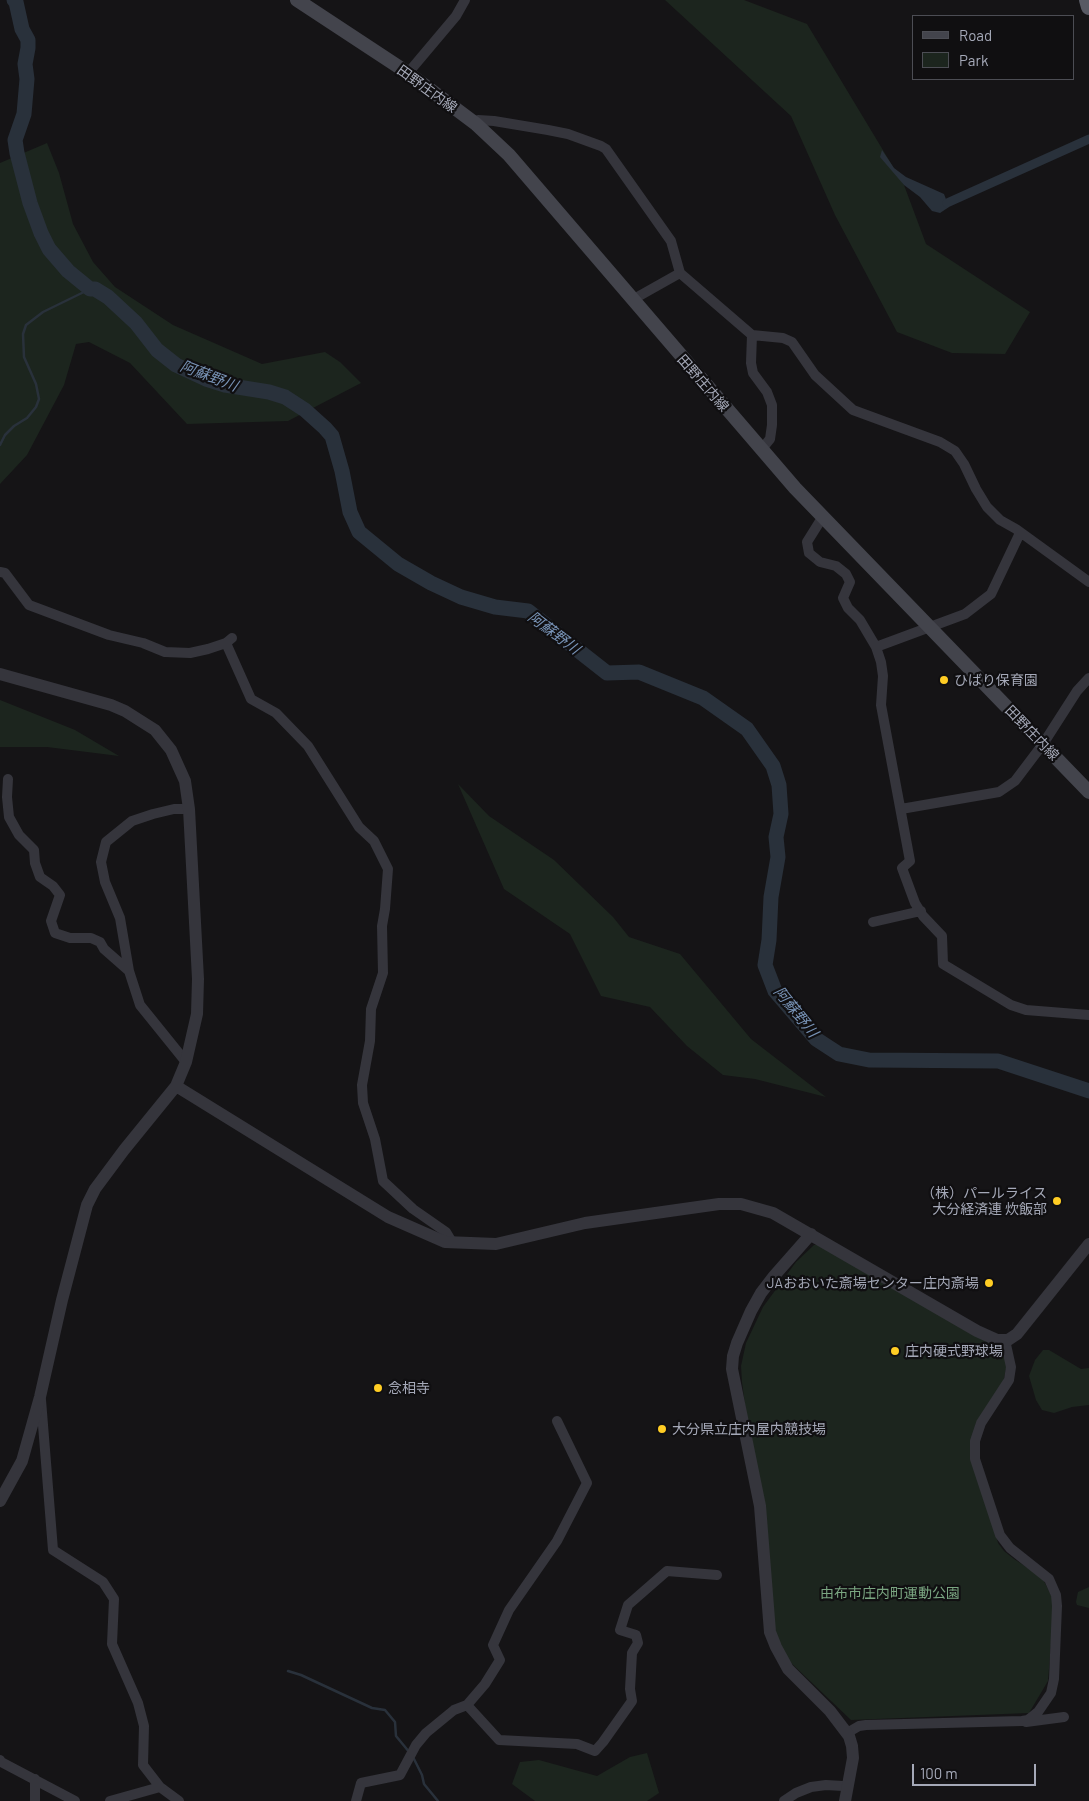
<!DOCTYPE html>
<html>
<head>
<meta charset="utf-8">
<style>
  body { margin:0 }
  #map { position:relative; width:1089px; height:1801px; overflow:hidden; background:#151416; font-family:Barlow,sans-serif }
  canvas { display:block }
  .legend { position:absolute; left:912px; top:15px; width:162px; height:65px; box-sizing:border-box; background:#100f11; border:1px solid #4c4d54; margin:0; padding:6px 9px; list-style:none; font-size:15px; color:#a5a9b8 }
  .legend li { display:flex; align-items:center; gap:10px; height:25px }
  .legend b { width:25px; border:1px solid #4c4d54 }
  .scale { position:absolute; left:912px; top:1764px; width:124px; height:22px; box-sizing:border-box; border:2px solid #a5a9b8; border-top:0; padding-left:6px; font-size:15px; line-height:18px; white-space:nowrap; color:#a5a9b8; -webkit-text-stroke:4px #100f11; paint-order:stroke }
</style>
</head>
<body>
<div id="map">
<canvas width="1089" height="1801"></canvas>
<ul class="legend">
<li><b style="height:6px;background:#43444c"></b>Road</li>
<li><b style="height:14px;background:#1c251e"></b>Park</li>
</ul>
<div class="scale">100 m</div>
</div>
<script>
const g = document.querySelector('canvas').getContext('2d');
g.lineJoin = 'round';
function fillPath(path, color) {
  g.fillStyle = color;
  g.fill(path, 'evenodd');
}
function shape(rows) {
  const path = new Path2D();
  for (const r of rows) {
    path.moveTo(r[0], r[1]);
    for (let i = 2; i < r.length; i += 2) path.lineTo(r[i], r[i + 1]);
  }
  return path;
}
function strokePath(path, color, width, dash) {
  g.strokeStyle = color;
  g.lineWidth = width;
  g.lineCap = dash ? 'butt' : 'round';
  g.setLineDash(dash || []);
  g.stroke(path);
}
function write(font, color, halo, rows, align = 'center') {
  g.font = font + ' Barlow,"Noto Sans JP",sans-serif';
  g.lineWidth = 4.5;
  g.setLineDash([]);
  g.textBaseline = 'middle';
  g.strokeStyle = halo;
  g.fillStyle = color;
  for (const [text, x, y, turn = 0] of rows) {
    g.save();
    g.translate(x, y);
    g.rotate((+turn || 0) * Math.PI / 180);
    g.textAlign = isNaN(turn) ? turn : align;
    if (halo) g.strokeText(text, 0, 0);
    g.fillText(text, 0, 0);
    g.restore();
  }
}
fillPath(shape([
  [665,0,744,0,807,24,904,185,926,244,1030,312,1005,354,952,353,897,332,835,215,791,116],
  [47,143,59,173,73,224,93,262,115,287,173,325,262,364,325,352,340,362,361,383,288,421,187,424,130,363,89,342,76,344,64,385,27,455,0,484,0,163],
  [0,700,75,730,119,756,47,747,0,747],
  [458,784,489,816,554,860,613,917,629,937,680,954,751,1039,826,1097,755,1079,723,1075,687,1046,650,1007,601,996,570,934,504,889],
  [814,1245,821,1245,1000,1349,1004,1352,1007,1364,1003,1383,976,1423,971,1442,998,1543,1004,1551,1014,1559,1042,1577,1052,1597,1054,1607,1048,1681,1029,1713,851,1720,788,1660,776,1636,742,1382,741,1366,746,1343,763,1307,796,1262],
  [1043,1350,1049,1350,1081,1369,1089,1368,1089,1405,1072,1407,1054,1413,1042,1410,1036,1400,1029,1376,1035,1360],
  [1089,1587,1089,1608,1077,1605,1076,1602,1078,1592],
  [647,1753,659,1793,647,1801,535,1801,512,1784,520,1762,539,1760,597,1776,630,1757]
]), '#1c251e');
fillPath(shape([
  [882,150,894,168,906,177,944,194,949,207,940,213,932,211,920,197,904,185,880,157]
]), '#29313b');
strokePath(shape([
  [0,445,5,435,14,426,27,418,36,407,39,399,36,384,24,357,23,334,26,325,43,312,90,289],
  [288,1671,301,1675,372,1708,385,1710,395,1722,396,1736,410,1753],
  [413,1757,422,1775,424,1784,438,1801]
]), '#29313b', 2.5);
strokePath(shape([
  [947,203,1089,139]
]), '#29313b', 9);
strokePath(shape([
  [14,0,16,2,22,29,28,40,28,48,25,64,27,79,24,114,15,140,17,153,30,203,41,233,49,249,68,271,90,289,95,289,108,297,136,323,157,350,176,365,206,379,225,385,269,392,285,397,305,410,325,428,332,436,342,471,350,512,359,532,398,564,431,583,461,597,495,607,528,611,607,673,639,672,703,698,747,729,773,766,779,785,781,814,776,837,778,857,771,897,769,940,765,965,775,991,816,1039,839,1054,869,1060,998,1061,1089,1091]
]), '#29313b', 15);
strokePath(shape([
  [408,73,456,16,465,0],
  [476,124,478,120,494,121,548,130,568,134,601,146,606,149,671,241,680,273,752,335,783,338,792,342,815,375,853,410,940,442,955,451,964,464,976,489,987,507,1000,520,1016,529,1089,582],
  [632,300,680,273],
  [752,335,751,363,753,373,767,392,772,405,772,425,770,439,761,450],
  [822,518,807,542,809,553,820,562,836,566,846,574,850,582,843,598,848,608,860,620,876,647,881,662,883,676,881,705,910,861,902,868,915,903,923,916,942,936,943,964,1011,1005,1026,1010,1089,1015],
  [0,572,5,573,29,605,109,635,143,643,165,652,190,653,208,649,226,643,232,638],
  [226,643,251,699,276,713,308,746,359,827,374,841,388,869,385,909,382,926,383,973,371,1009,370,1041,362,1085,363,1103,375,1139,383,1181,413,1209,446,1232,452,1242],
  [876,647,965,614,991,594,1020,533],
  [8,779,7,797,9,817,19,835,34,850,35,863,40,877,53,886,60,895,51,921,55,933,70,938,91,938,100,942,104,949,129,971],
  [901,809,999,792,1015,781,1043,744,1077,691,1089,678],
  [873,922,921,911],
  [186,1062,140,1005,129,971,120,918,105,882,101,862,106,842,132,821,153,814,174,809,189,809],
  [41,1400,53,1550,103,1582,114,1599,112,1644,138,1703,144,1726,143,1765,160,1787,179,1801],
  [467,1705,499,1740,577,1744,595,1751,603,1742,632,1701,630,1689,632,1653,638,1643,636,1635,620,1630,628,1605,667,1571,717,1575],
  [1026,1722,1064,1717],
  [847,1733,859,1726,866,1725,1022,1721,1028,1720,1038,1712,1051,1693,1054,1679,1057,1606,1056,1595,1049,1579,1010,1548,1000,1535,975,1459,975,1441,981,1423,1009,1380,1011,1367,1005,1340],
  [0,1760,1,1762,75,1801],
  [35,1801,35,1779],
  [110,1801,160,1787],
  [356,1801,361,1783,400,1775,416,1745,426,1733,454,1710,467,1705,485,1684,500,1660,493,1645,509,1610,557,1541,587,1483,557,1421],
  [784,1801,796,1793,811,1787,826,1785,843,1786]
]), '#35353c', 10);
strokePath(shape([
  [0,674,111,705,125,711,155,730,171,750,185,781,189,809,198,979,197,1014,186,1062,176,1086,124,1150,95,1189,87,1205,62,1300,40,1397,22,1461,0,1501],
  [176,1086,388,1217,445,1242,496,1244,585,1223,719,1204,741,1204,773,1213,977,1331,997,1340,1008,1340,1017,1334,1089,1244],
  [811,1234,774,1276,761,1293,751,1311,737,1343,733,1356,732,1369,760,1506,770,1632,776,1647,788,1669,830,1711,849,1736,852,1746,853,1758,845,1801]
]), '#35353c', 12);
strokePath(shape([
  [297,0,408,73,476,124,509,155,795,488,1089,792]
]), '#43444c', 14);
strokePath(shape([
  [1087,0,1089,7]
]), '#585a64', 16);
for (const [x, y, r, color] of [
  [944,680,5,"#ffcd24"],
  [1057,1201,5,"#ffcd24"],
  [989,1283,5,"#ffcd24"],
  [895,1351,5,"#ffcd24"],
  [378,1388,5,"#ffcd24"],
  [662,1429,5,"#ffcd24"]
]) {
  const dot = new Path2D();
  dot.arc(x, y, r, 0, 2 * Math.PI);
  g.fillStyle = color;
  g.fill(dot);
  strokePath(dot, '#100f11', 2);
}
write('14px', '#a5a9b8', '#100f11', [
  ["田野庄内線",427,89,36],
  ["田野庄内線",703,383,49],
  ["田野庄内線",1032,733,46]
]);
write('14px', '#a5a9b8', '#100f11', [
  ["ひばり保育園",954,680],
  ["（株）パールライス",1047,1193,"right"],
  ["大分経済連 炊飯部",1047,1209,"right"],
  ["JAおおいた斎場センター庄内斎場",979,1283,"right"],
  ["庄内硬式野球場",905,1351],
  ["念相寺",388,1388],
  ["大分県立庄内屋内競技場",672,1429]
], 'left');
write('14px', '#7aa581', '#100f11', [
  ["由布市庄内町運動公園",890,1593]
]);
write('italic 15px', '#7893b6', '#100f11', [
  ["阿蘇野川",209,376,21],
  ["阿蘇野川",554,633,37],
  ["阿蘇野川",796,1012,51]
]);
</script>
</body>
</html>
